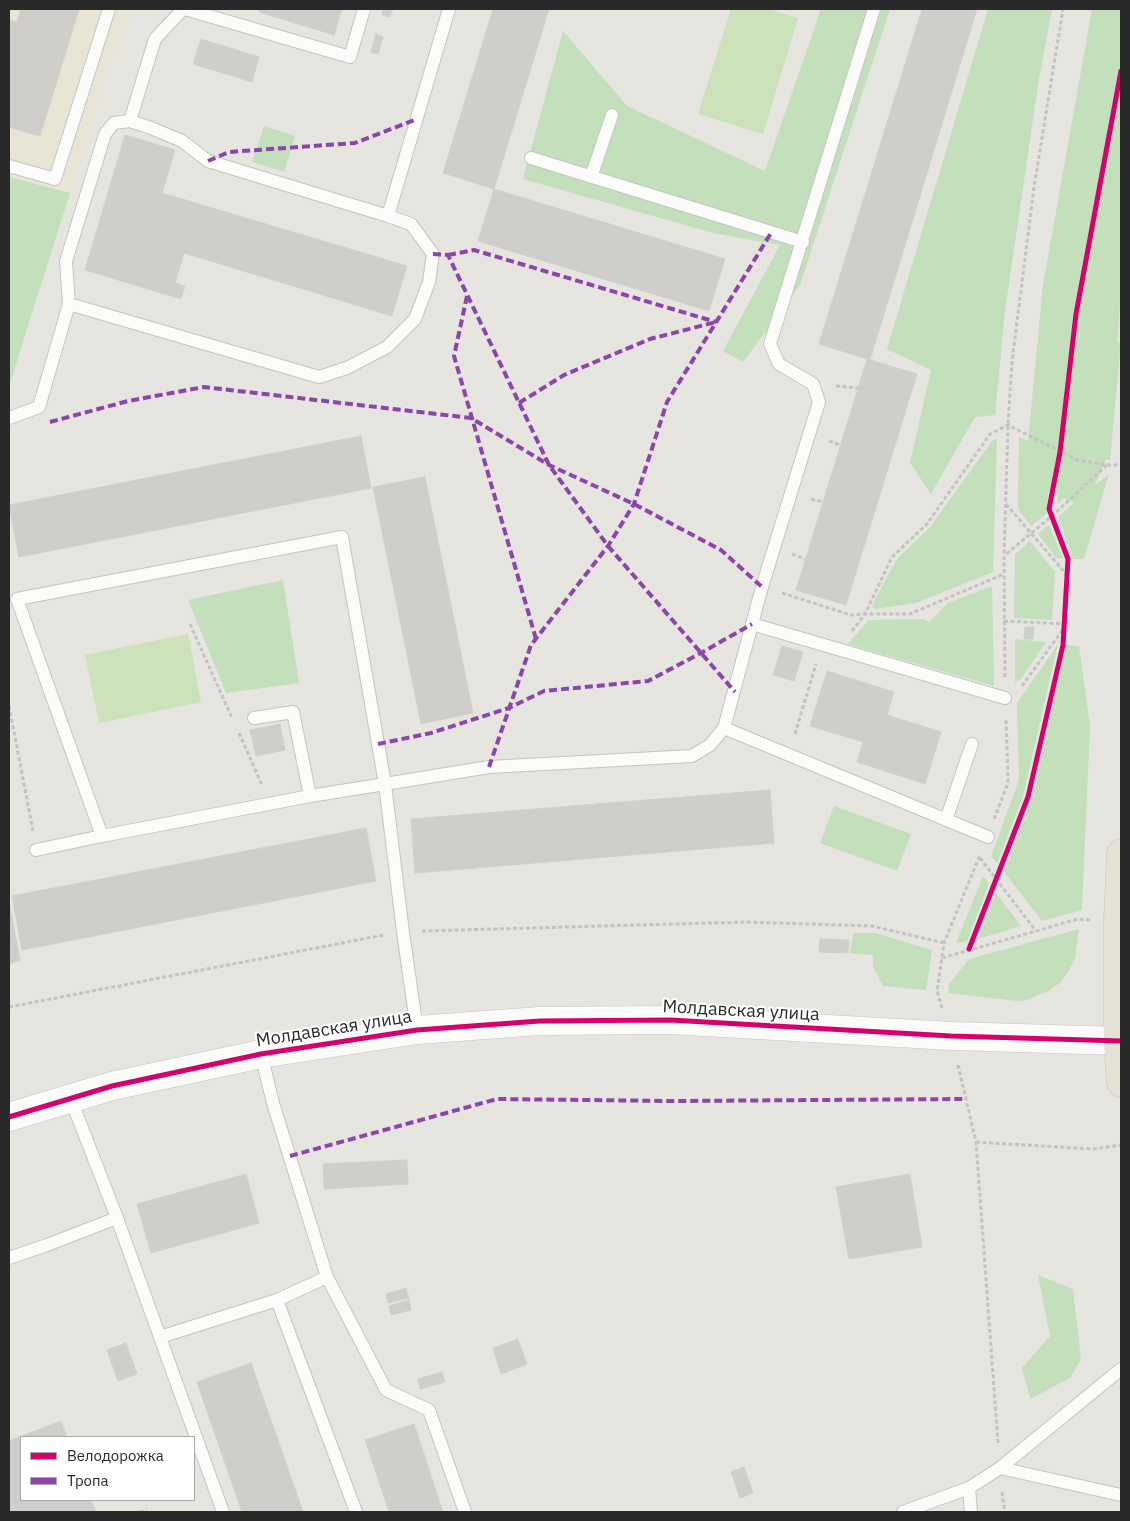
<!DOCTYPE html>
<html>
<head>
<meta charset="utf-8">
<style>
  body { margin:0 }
  #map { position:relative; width:1130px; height:1521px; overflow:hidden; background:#e6e5df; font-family:"IBM Plex Sans",sans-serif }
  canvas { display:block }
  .frame { position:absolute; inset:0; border:10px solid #292929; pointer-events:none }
  .legend { position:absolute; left:20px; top:1436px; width:175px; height:65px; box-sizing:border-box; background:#fff; border:1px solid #a9a9a9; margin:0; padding:6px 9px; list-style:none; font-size:15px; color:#292929 }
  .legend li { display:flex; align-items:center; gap:10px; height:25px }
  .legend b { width:25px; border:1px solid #a9a9a9 }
</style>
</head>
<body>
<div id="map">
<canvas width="1130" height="1521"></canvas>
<div class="frame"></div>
<ul class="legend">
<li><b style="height:6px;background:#d6006c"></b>Велодорожка</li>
<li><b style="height:6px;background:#8e44ad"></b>Тропа</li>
</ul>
</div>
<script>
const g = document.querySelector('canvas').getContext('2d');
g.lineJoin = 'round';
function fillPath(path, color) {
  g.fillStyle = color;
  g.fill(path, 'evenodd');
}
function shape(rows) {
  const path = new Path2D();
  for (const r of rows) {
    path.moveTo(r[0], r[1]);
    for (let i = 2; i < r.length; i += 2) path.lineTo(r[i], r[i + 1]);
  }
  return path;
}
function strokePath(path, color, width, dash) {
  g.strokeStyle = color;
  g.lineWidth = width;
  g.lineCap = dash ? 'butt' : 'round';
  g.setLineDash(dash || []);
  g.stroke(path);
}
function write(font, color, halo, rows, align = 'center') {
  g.font = font + ' "IBM Plex Sans",sans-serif';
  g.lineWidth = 4;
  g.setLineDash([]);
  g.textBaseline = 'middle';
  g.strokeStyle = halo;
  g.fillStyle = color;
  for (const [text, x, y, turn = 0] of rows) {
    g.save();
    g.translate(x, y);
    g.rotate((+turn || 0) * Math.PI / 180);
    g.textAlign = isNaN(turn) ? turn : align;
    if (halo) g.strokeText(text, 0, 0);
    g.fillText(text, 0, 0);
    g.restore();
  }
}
fillPath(shape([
  [9,9,133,9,108,65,70,193,9,386]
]), '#e8e5d5');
fillPath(shape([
  [821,9,890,9,800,285,743,362,723,351,780,245,713,233,523,179,563,31,627,106,765,171],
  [988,9,1052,9,1038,85,1005,311,995,415,975,417,931,494,910,463,931,370,887,349],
  [1092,9,1121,9,1121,293,1117,342,1121,343,1110,460,1106,459,1095,485,1109,474,1084,559,1073,559,1058,517,1074,503,1064,498,1057,504,1058,494,1049,490,1046,514,1031,526,1018,509,1019,437,1028,441,1043,285],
  [264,126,295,136,284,172,252,162],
  [9,177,70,193,9,386],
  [997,439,993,572,916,603,875,609,872,606,896,560,930,527,992,441],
  [1049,525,1063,558,1056,558,1038,534],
  [1030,541,1055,572,1052,620,1014,618,1015,554],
  [283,580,299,683,226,693,188,600],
  [992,586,994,686,848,644,869,620,924,619,929,622,948,603],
  [1015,639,1046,642,1021,679,1015,682],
  [1058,644,1023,796,997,863,991,856,1019,780,1017,703],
  [1066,645,1079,646,1090,726,1082,910,1042,921,1004,872,1033,796],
  [834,806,911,834,897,871,820,843],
  [983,876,989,884,967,941,956,943],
  [996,893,1021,926,978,939],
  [1079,929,1075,958,1069,970,1061,982,1050,990,1027,1000,1018,1001,948,993,949,984,969,959],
  [853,933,875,933,932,950,926,990,883,986,873,967,873,955,850,953],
  [1038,1275,1073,1289,1081,1359,1070,1378,1030,1399,1022,1368,1050,1336]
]), '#c4dfbc');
fillPath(shape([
  [731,9,768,9,798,18,763,134,698,114],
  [188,634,201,702,99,723,85,655]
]), '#cce2ba');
const building = shape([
  [21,9,79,9,40,136,9,127,9,20,17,22,21,9],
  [260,9,342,9,334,35,259,12,260,9],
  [384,9,393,9,390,17,382,15,384,9],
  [493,9,549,9,494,189,443,173,493,9],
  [922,9,977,9,870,360,819,344,922,9],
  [376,34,383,37,378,54,371,52,376,34],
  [201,39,259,57,252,82,193,64,201,39],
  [125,135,175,150,162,193,407,266,392,316,184,253,175,283,185,286,181,299,85,270,125,135],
  [494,189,725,259,709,311,478,241,494,189],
  [867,359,917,374,846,605,796,590,867,359],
  [361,436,371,488,19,557,9,505,361,436],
  [425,477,473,713,421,724,373,487,425,477],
  [1025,627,1034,627,1033,639,1024,639,1025,627],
  [782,646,803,652,794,681,773,675,782,646],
  [827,671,894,692,887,715,941,732,925,784,857,762,863,742,810,726,827,671],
  [280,724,285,750,256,756,250,730,280,724],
  [770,790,774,843,415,873,411,819,770,790],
  [366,828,376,881,22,950,12,896,366,828],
  [9,902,20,960,9,964,9,902],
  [820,939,849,940,848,953,819,952,820,939],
  [407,1160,408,1184,324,1189,323,1164,407,1160],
  [246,1174,259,1223,151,1253,137,1204,246,1174],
  [910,1174,922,1247,849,1259,836,1187,910,1174],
  [406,1288,409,1298,388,1303,386,1294,406,1288],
  [409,1300,411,1310,391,1315,389,1306,409,1300],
  [518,1339,527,1364,501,1374,493,1348,518,1339],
  [126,1343,137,1374,118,1381,107,1350,126,1343],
  [251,1363,303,1512,242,1512,197,1382,251,1363],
  [442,1372,445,1382,420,1389,418,1379,442,1372],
  [61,1421,67,1437,21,1437,21,1500,91,1500,96,1512,9,1512,9,1441,61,1421],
  [414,1424,443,1512,389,1512,365,1440,414,1424],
  [744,1467,753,1493,740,1498,731,1472,744,1467]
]);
fillPath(building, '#cfceca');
strokePath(building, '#d1d0cb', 1);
const service = shape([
  [185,9,350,57,364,9],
  [130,121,155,39,183,9],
  [531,158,803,242],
  [9,166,55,179,109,9],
  [591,177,612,115],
  [69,304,319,377,347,368,387,347,415,319,429,282,433,254,411,224,388,216],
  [9,418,39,407,69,304,66,261,105,134,114,123,130,121,151,128,182,141,208,161,388,216,449,9],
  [752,624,1005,698],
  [254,718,293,712,310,796],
  [724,728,988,837],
  [946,820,972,744],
  [36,850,102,836],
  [417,1030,403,932,385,784,342,537,17,599,102,836,310,796,385,784,489,767,692,756,710,745,724,728,762,587,819,402,813,384,779,364,770,344,874,9],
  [261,1054,273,1103,327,1277],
  [117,1218,223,1512],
  [9,1258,47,1245,117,1218,70,1097],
  [277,1300,356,1512],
  [160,1337,277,1300,327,1277,386,1390,429,1410,465,1512],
  [1121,1369,1000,1468,1121,1495],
  [969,1488,971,1512],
  [903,1512,969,1488,1000,1468]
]);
const tertiary = shape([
  [9,1117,112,1086,261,1054,417,1030,540,1021,670,1020,951,1036,1121,1041]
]);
const primary = shape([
  [1121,853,1118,920,1118,1041,1121,1083]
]);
strokePath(service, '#c5c4c4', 14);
strokePath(tertiary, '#c5c4c4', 29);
strokePath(primary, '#c3c3c1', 29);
strokePath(shape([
  [836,386,858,388],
  [829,441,840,445],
  [1107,465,1121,465],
  [811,499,823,502],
  [1006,504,1067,575],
  [792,554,805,559],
  [782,593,851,615,865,614,892,557,927,524,990,434,1008,425,1077,460,1107,465,1052,516,1005,555],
  [1004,621,1065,624],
  [190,624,232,718],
  [852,631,865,614,910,614,1004,574],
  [1005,677,1004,556,1008,425,1012,362,1034,187,1063,9],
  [1022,686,1064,628],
  [9,706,33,831],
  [239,733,262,785],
  [795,734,816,664],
  [994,819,1008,783,1006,718],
  [980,858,1036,931],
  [422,931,745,922,872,926,944,943],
  [942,958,1078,919,1090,920],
  [9,1007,384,935],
  [942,1008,937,991,944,943,980,855],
  [958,1065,976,1142,998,1443],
  [976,1142,1093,1149,1121,1145],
  [1002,1492,1005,1512],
  [140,1512,147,1510]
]), '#c4c4c4', 3, [4, 2.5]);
strokePath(service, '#fbfbfa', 12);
strokePath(tertiary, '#fbfbfa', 28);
strokePath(primary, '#e3e2d5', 28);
strokePath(shape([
  [208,161,229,152,355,143,417,119],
  [433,254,448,255,549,465,608,546,735,692],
  [448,255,474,250,716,322],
  [467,296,454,356,536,639],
  [519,403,564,375,650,339,716,322],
  [50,422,128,401,204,387,471,418,549,465,634,504,721,550,762,587],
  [378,744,431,733,509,708,544,691,648,681,701,653,752,624],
  [489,767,531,645,608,546,634,504,667,402,771,233],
  [290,1156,497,1099,672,1101,966,1099]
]), '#8e44ad', 4, [8, 4]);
strokePath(shape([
  [969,949,1028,797,1063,645,1068,559,1049,509,1060,452,1076,314,1121,71],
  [9,1117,112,1086,261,1054,417,1030,540,1021,670,1020,951,1036,1121,1041]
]), '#d6006c', 5);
write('18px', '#292929', '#fff', [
  ["Молдавская улица",741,1011,3],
  ["Молдавская улица",334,1029,-9]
]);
</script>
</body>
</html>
